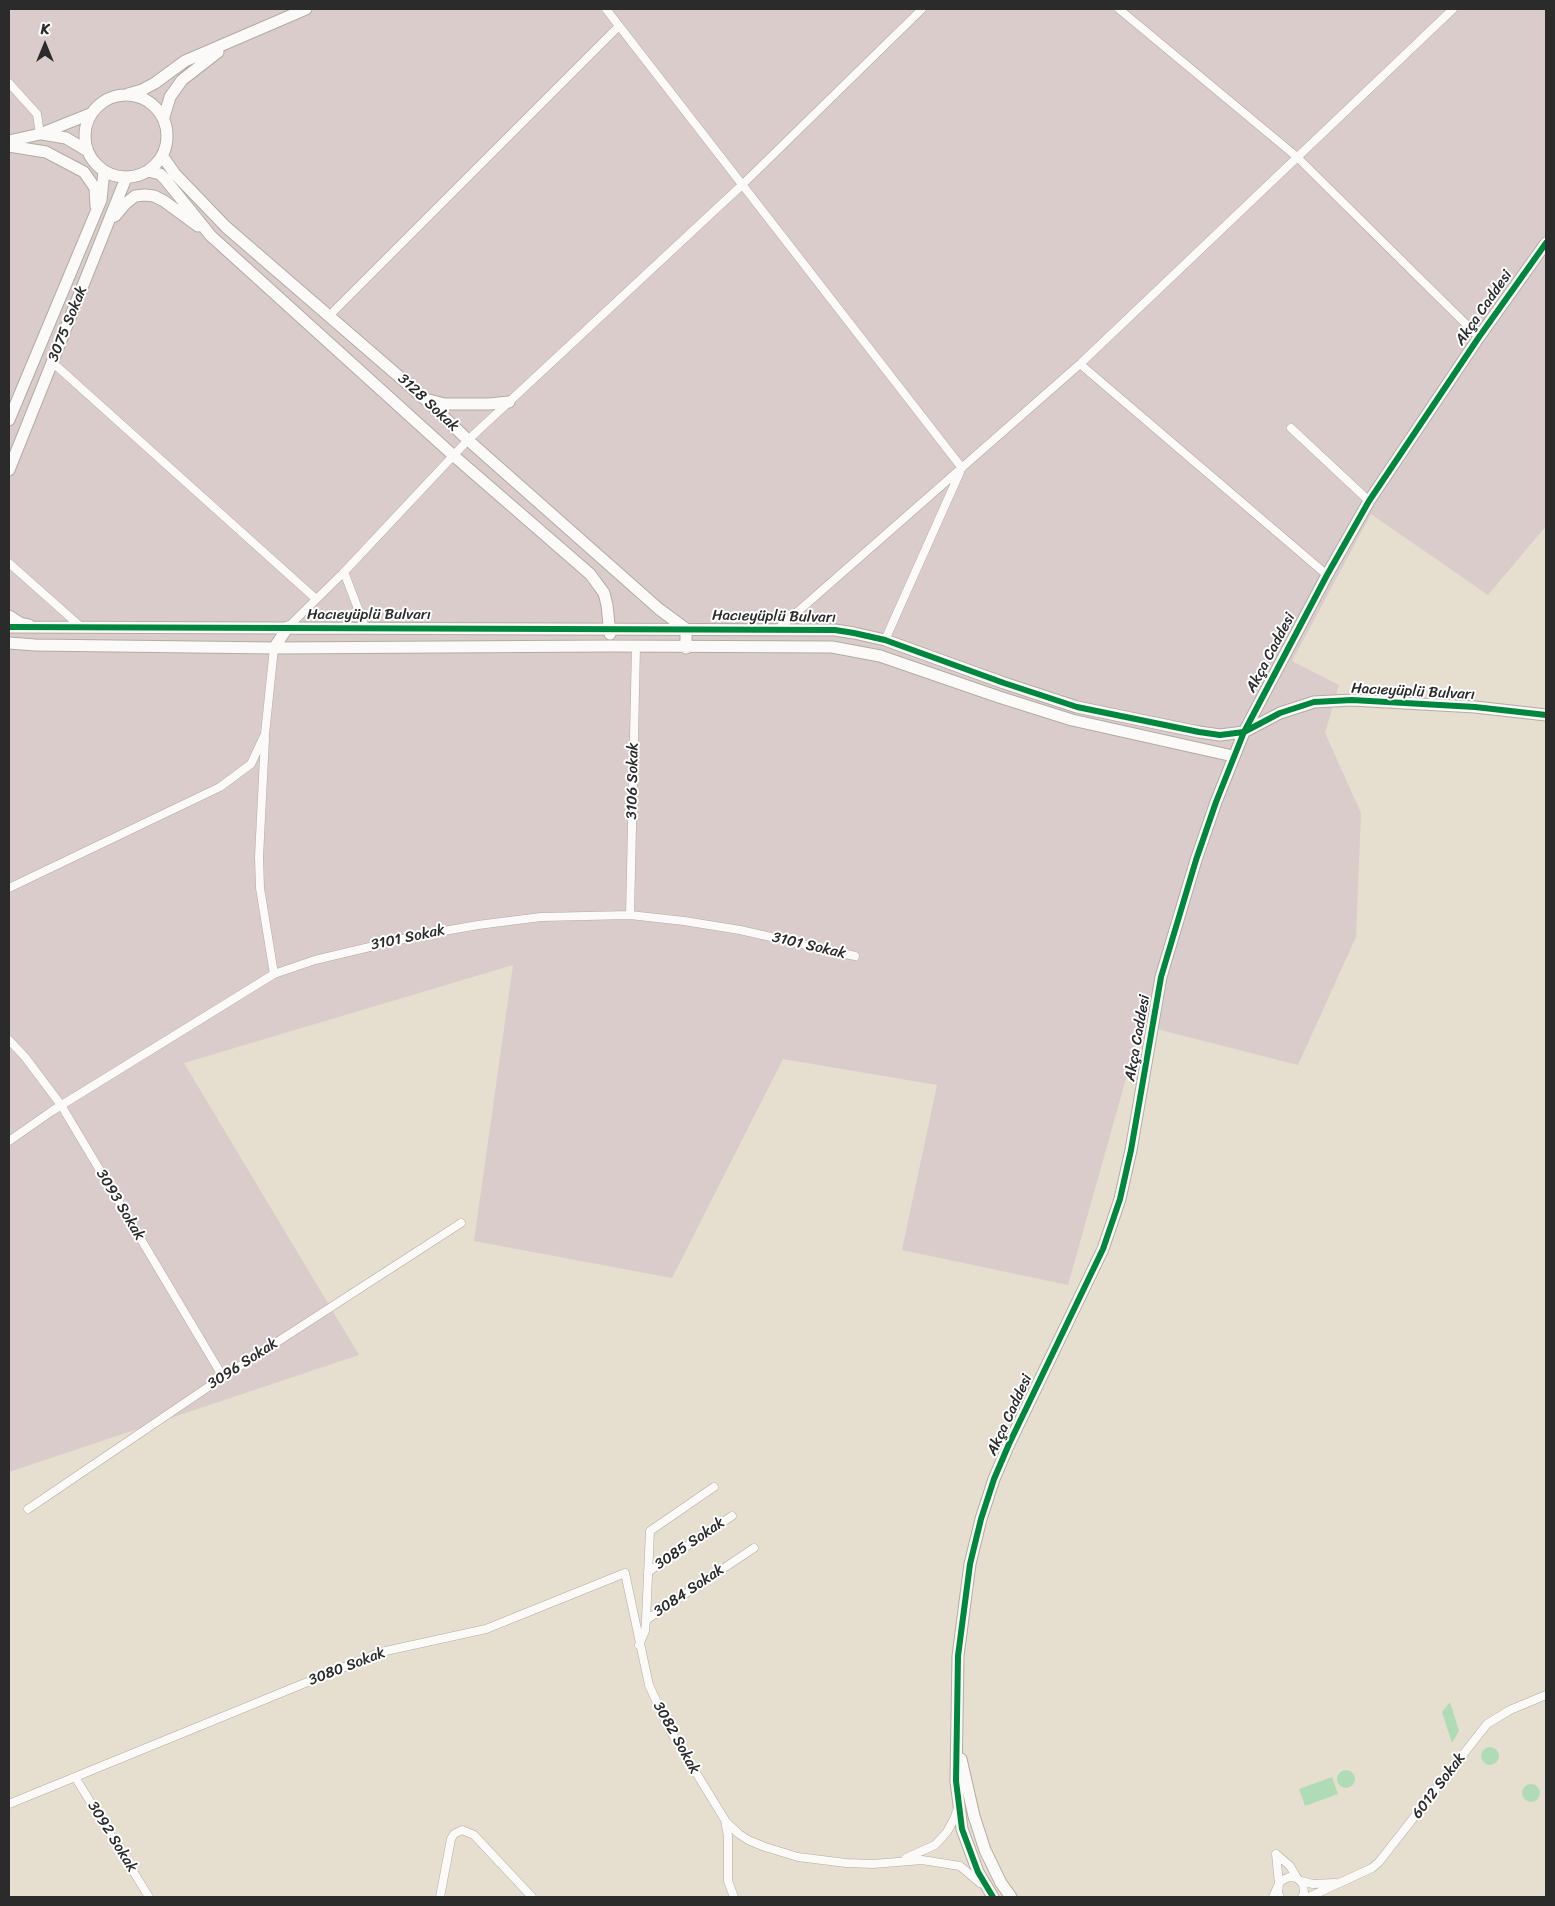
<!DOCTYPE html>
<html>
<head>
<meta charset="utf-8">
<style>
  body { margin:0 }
  #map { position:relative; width:1555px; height:1906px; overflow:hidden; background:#e6dece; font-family:Sriracha,sans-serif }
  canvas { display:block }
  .frame { position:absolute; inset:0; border:10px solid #2b2b2b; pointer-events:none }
  .north { position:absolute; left:20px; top:20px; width:50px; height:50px; -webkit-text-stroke:4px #fff; paint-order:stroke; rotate:0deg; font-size:14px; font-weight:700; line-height:20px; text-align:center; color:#2b2b2b }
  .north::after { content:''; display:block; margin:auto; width:18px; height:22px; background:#2b2b2b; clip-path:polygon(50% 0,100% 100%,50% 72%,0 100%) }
</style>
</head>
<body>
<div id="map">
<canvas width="1555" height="1906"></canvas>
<div class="frame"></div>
<div class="north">K</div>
</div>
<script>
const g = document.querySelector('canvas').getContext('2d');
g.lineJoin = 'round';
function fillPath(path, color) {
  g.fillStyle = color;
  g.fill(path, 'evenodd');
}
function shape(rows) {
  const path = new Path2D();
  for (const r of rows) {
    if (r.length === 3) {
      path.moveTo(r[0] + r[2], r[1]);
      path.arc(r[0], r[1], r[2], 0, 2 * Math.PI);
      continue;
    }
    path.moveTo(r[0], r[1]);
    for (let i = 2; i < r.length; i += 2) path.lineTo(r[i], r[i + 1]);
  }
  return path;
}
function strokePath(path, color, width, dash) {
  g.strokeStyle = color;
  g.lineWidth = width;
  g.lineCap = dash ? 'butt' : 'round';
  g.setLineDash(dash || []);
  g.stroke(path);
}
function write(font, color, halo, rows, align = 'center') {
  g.font = font + ' Sriracha,sans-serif';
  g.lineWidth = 4;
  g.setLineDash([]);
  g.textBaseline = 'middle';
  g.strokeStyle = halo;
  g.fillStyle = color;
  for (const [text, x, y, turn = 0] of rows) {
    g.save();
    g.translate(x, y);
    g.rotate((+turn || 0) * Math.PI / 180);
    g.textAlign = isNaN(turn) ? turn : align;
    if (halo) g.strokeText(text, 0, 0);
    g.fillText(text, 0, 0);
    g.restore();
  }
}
fillPath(shape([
  [9,9,1546,9,1546,526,1488,595,1371,514,1292,661,1339,685,1325,733,1361,813,1356,937,1298,1065,1141,1025,1068,1285,902,1250,937,1085,783,1059,672,1278,474,1241,513,965,184,1063,359,1355,9,1472]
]), '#dacccb');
fillPath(shape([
  [1450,1702,1459,1731,1452,1743,1442,1712],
  [1490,1756,9],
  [1346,1779,9],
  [1332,1777,1338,1794,1305,1806,1299,1789],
  [1531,1793,9]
]), '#afdcb5');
const street = shape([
  [606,9,962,468],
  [1119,9,1297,157,1479,337],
  [9,83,37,114,40,134],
  [329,316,619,26],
  [52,362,316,599],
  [1080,364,1327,575],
  [1291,428,1369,501],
  [9,563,81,627],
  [344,572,365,627],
  [288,627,344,572,468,440,742,185,922,9],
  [778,629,1080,364,1453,9],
  [885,640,960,472],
  [265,738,259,857,260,888,274,974],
  [9,888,220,787,251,764,265,734,274,648],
  [630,915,636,647],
  [9,1040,25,1057,61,1105,223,1377],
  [9,1141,52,1111,274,974,315,960,416,936,478,925,541,917,630,915,684,921,740,930,855,956],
  [28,1509,223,1377,461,1223],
  [648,1572,732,1516],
  [646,1620,650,1531,714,1487],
  [639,1645,645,1631,646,1620,754,1548],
  [75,1777,149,1897],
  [9,1804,381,1652,486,1629,625,1573,649,1685,668,1727,725,1820,728,1836,728,1881,734,1897],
  [726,1822,739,1834,748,1840,765,1847,798,1857,846,1863,873,1864,922,1860,960,1866,980,1883],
  [1276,1854,1290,1866,1297,1878],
  [906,1858,935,1845,947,1832,954,1819,958,1808],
  [1301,1881,1313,1884,1335,1883],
  [440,1897,451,1839,454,1834,462,1830,474,1835,532,1897],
  [1273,1897,1279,1884,1276,1854],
  [1280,1897,1278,1893,1279,1884,1281,1881,1289,1877,1297,1878,1303,1884,1304,1893,1302,1897],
  [1309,1897,1372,1868,1379,1862,1487,1724,1510,1710,1546,1695]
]);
const secondary = shape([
  [128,94,142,90,155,83,185,61,306,9],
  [126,136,41],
  [164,117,170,97,182,80,218,52],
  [42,134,66,138,86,150],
  [9,141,40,134,90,114],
  [9,146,46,152,84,172,95,188,96,206],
  [163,157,175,174,226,227,425,399,468,440,659,609,686,629,686,648],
  [148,171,160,174,165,179,211,236,454,456,590,574,604,593,607,605,610,634],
  [115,216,125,204,135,196,145,195,154,196,164,201,198,226],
  [429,400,444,404,489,404,509,402],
  [9,420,101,200,104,171],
  [9,470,126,178],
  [9,616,20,623,29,625],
  [9,627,835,630,854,633,885,640,1004,683,1077,707,1199,732,1220,735,1244,732,1280,713,1314,702,1352,700,1475,707,1546,715],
  [9,643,35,645,274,648,611,646,832,647,880,656,999,697,1072,720,1233,756],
  [274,648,288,627],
  [961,1759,974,1816,985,1850,1001,1883,1011,1897],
  [993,1897,978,1872,962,1829,956,1781,958,1656,970,1564,981,1519,994,1479,1009,1444,1103,1249,1120,1199,1131,1150,1161,977,1196,860,1216,802,1244,732,1327,575,1369,501,1479,337,1546,243]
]);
strokePath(street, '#b2aca2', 9);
strokePath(secondary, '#b2aca2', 13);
strokePath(street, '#fbfaf8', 8);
strokePath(secondary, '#fbfaf8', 11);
strokePath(shape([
  [9,627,835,630,854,633,885,640,1004,683,1077,707,1199,732,1220,735,1244,732,1280,713,1314,702,1352,700,1475,707,1546,715],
  [993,1897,978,1872,962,1829,956,1781,958,1656,970,1564,981,1519,994,1479,1009,1444,1103,1249,1120,1199,1131,1150,1161,977,1196,860,1216,802,1244,732,1327,575,1369,501,1479,337,1546,243]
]), '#00873e', 6);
write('15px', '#2b2b2b', '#fff', [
  ["Akça Caddesi",1484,308,-55],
  ["3075 Sokak",68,324,-68],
  ["3128 Sokak",428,403,43],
  ["Hacıeyüplü Bulvarı",369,615],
  ["Hacıeyüplü Bulvarı",774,617,1],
  ["Akça Caddesi",1271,653,-62],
  ["Hacıeyüplü Bulvarı",1413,692,3],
  ["3106 Sokak",633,781,-89],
  ["3101 Sokak",408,938,-12],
  ["3101 Sokak",809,946,13],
  ["Akça Caddesi",1138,1038,-80],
  ["3093 Sokak",120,1205,59],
  ["3096 Sokak",243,1364,-33],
  ["Akça Caddesi",1010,1415,-65],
  ["3085 Sokak",690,1544,-34],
  ["3084 Sokak",689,1591,-34],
  ["3080 Sokak",347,1667,-21],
  ["3082 Sokak",676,1738,61],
  ["6012 Sokak",1439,1786,-53],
  ["3092 Sokak",112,1837,58]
]);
</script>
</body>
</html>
